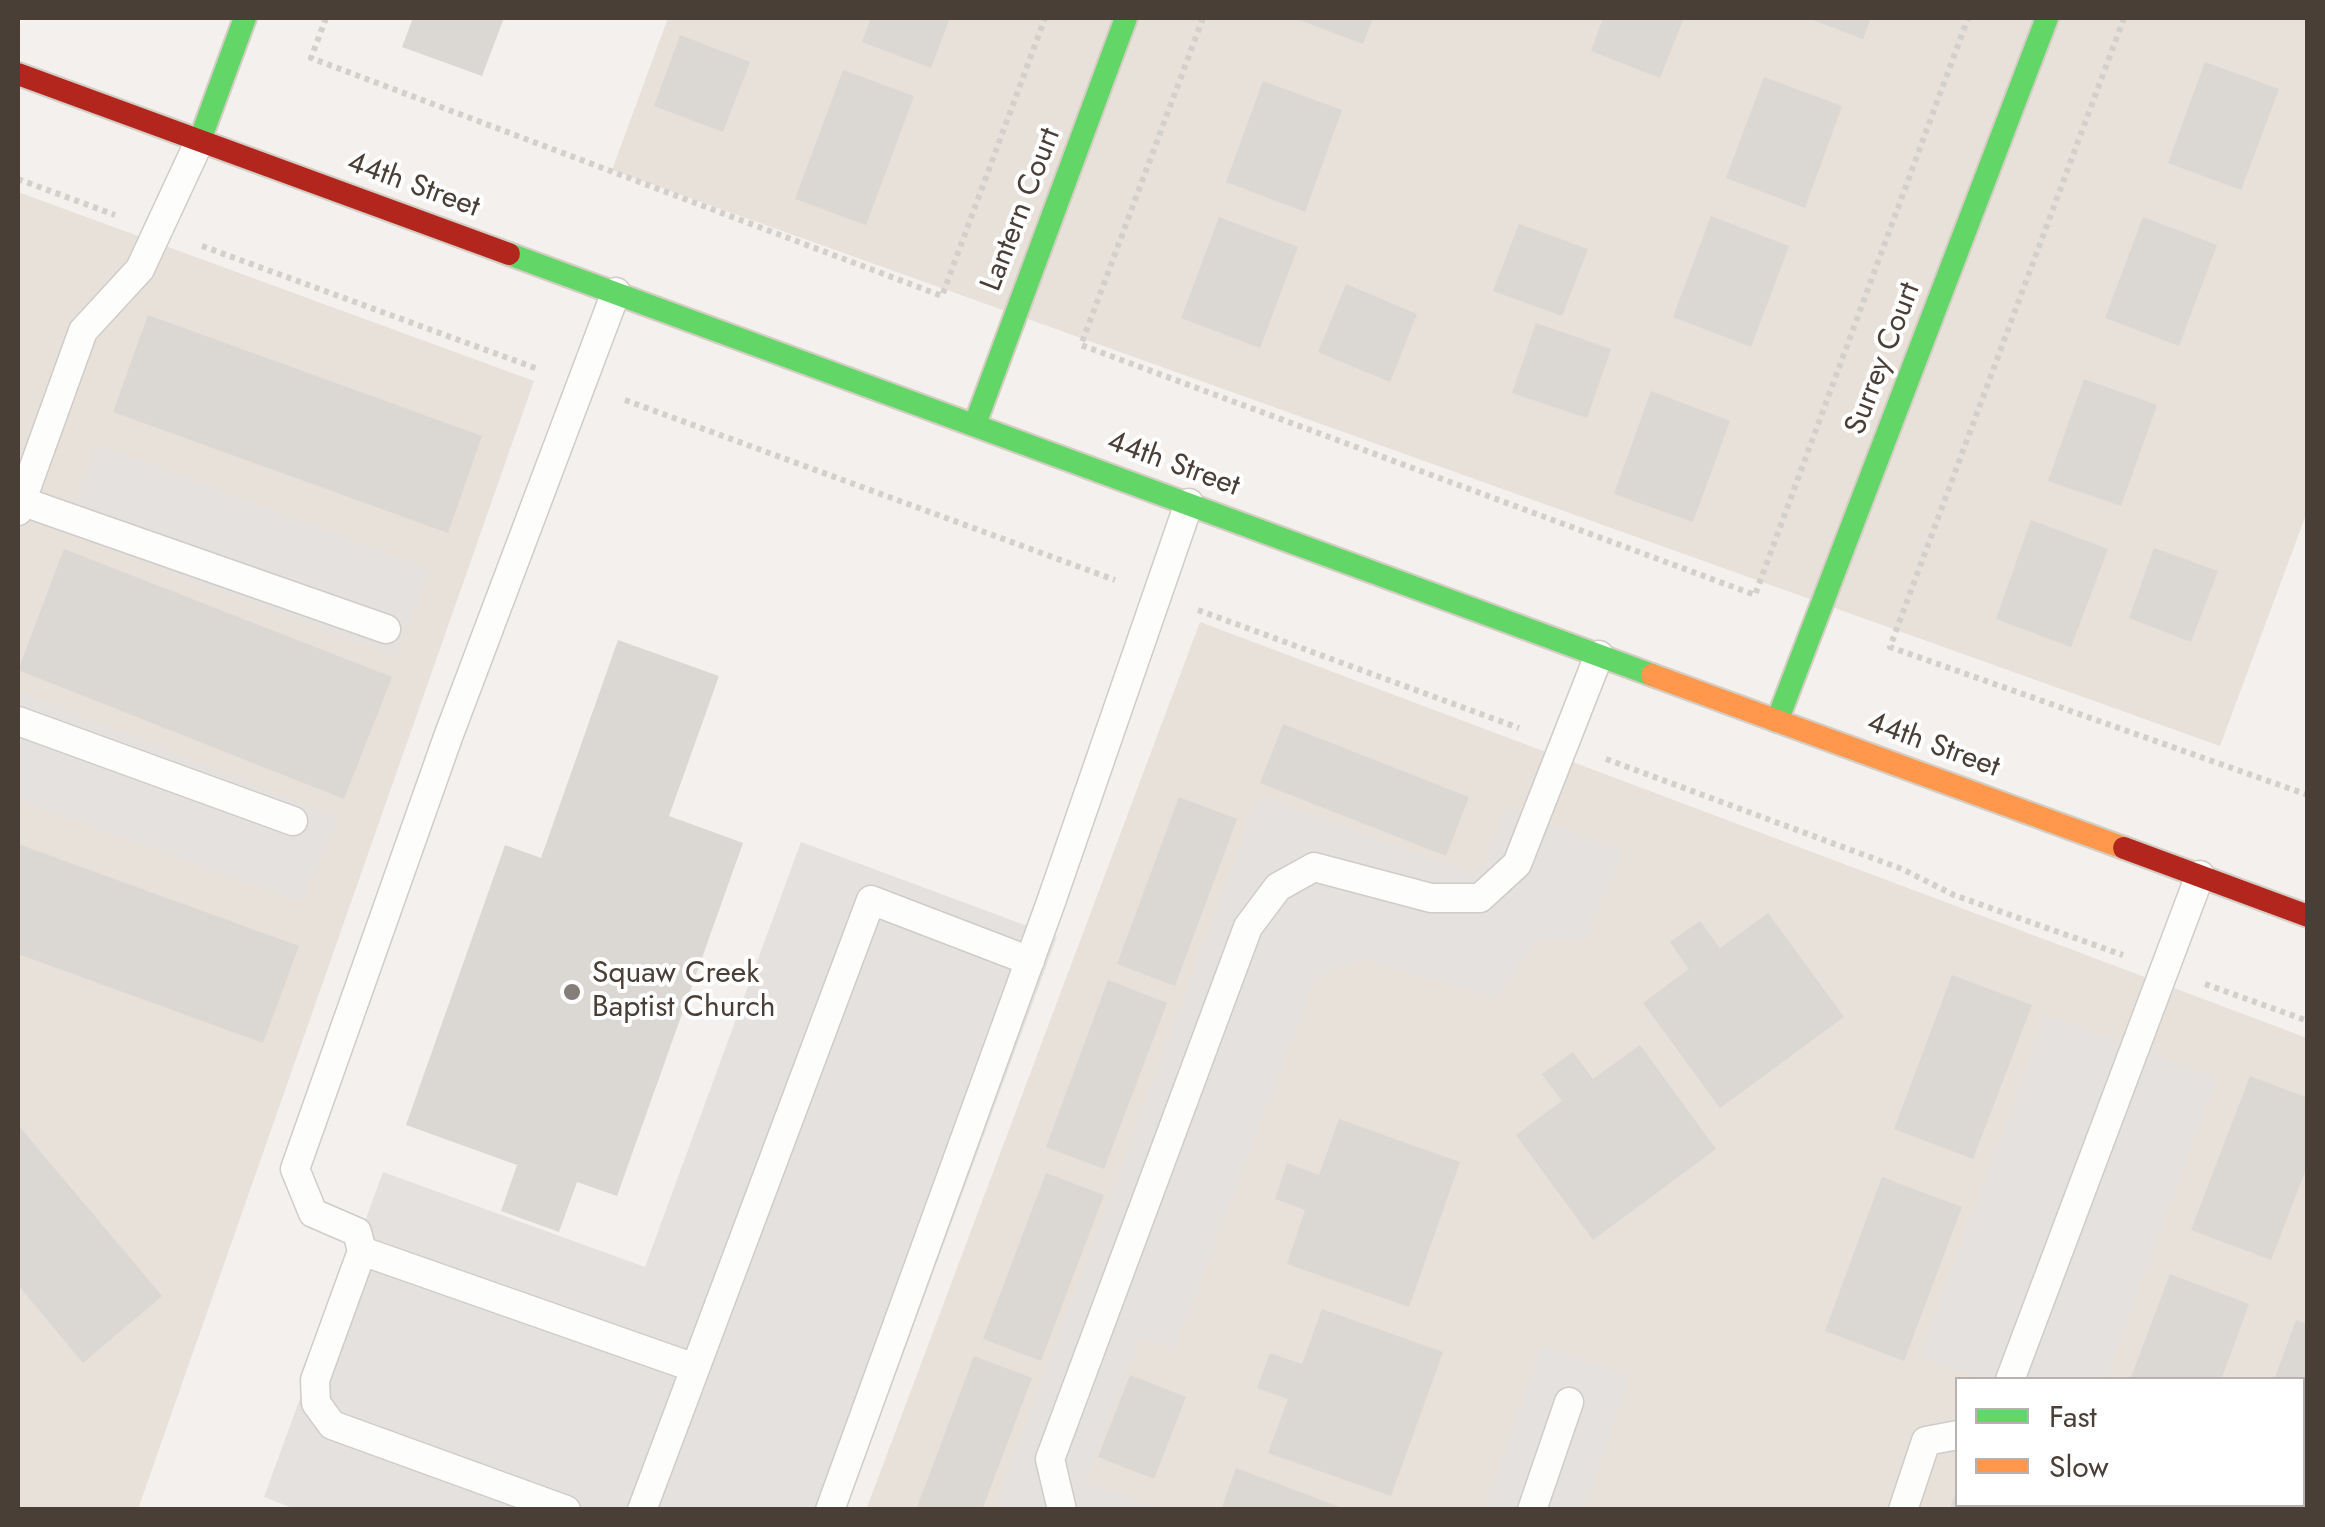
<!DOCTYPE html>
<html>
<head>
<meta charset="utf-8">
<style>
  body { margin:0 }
  #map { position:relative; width:2325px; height:1527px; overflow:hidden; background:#f3f0ed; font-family:Jost,sans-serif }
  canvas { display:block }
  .frame { position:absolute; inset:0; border:20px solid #4a3f37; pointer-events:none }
  .legend { position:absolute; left:1955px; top:1377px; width:350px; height:130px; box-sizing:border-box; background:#fff; border:2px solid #b7b2af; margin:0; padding:12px 18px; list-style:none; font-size:30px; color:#4a3f37 }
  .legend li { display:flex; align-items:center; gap:20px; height:50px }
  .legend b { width:50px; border:2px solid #b7b2af }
</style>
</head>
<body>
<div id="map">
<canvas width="2325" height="1527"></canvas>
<div class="frame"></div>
<ul class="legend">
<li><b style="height:12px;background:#63d668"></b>Fast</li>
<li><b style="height:12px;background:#ff974d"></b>Slow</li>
</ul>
</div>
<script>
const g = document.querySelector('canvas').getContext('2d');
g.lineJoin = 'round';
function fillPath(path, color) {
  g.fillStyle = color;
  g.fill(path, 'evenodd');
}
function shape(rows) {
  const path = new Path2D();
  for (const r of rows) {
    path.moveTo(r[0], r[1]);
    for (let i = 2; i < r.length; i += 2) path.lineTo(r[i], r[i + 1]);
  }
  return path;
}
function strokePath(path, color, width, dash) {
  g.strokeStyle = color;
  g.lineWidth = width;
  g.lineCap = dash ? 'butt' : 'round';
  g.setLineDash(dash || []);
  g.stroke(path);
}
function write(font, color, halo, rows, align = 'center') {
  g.font = font + ' Jost,sans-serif';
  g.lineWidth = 8;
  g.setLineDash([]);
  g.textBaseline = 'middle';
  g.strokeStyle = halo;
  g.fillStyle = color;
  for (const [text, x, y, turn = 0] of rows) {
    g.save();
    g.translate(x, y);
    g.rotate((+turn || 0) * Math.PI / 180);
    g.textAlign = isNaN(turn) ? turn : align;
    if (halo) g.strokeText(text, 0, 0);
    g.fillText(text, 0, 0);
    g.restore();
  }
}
fillPath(shape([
  [668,18,2307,18,2307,512,2220,746,612,170],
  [18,192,534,381,138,1509,18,1509],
  [1200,622,2307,1038,2307,1509,866,1510],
  [1958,1380,2302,1380,2302,1504,1958,1504]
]), '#e7e1da');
fillPath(shape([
  [98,445,430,570,397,657,65,533],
  [18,691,338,818,301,902,18,800],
  [1259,796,1479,876,1509,807,1623,852,1583,942,1539,938,1494,998,1362,959,1317,975,1175,1348,1140,1339,1085,1482,1160,1509,994,1510],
  [801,842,1057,937,846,1509,298,1510,264,1497,383,1172,645,1267],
  [2046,1015,2217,1078,2106,1379,1981,1379,1920,1357],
  [1542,1346,1629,1376,1586,1509,1485,1510]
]), '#e5e1de');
fillPath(shape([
  [413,18,504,18,482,76,402,47],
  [871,18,950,18,931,68,862,42],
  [1294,18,1373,18,1363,44],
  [1603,18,1684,18,1660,78,1591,51],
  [1807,18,1871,18,1863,39],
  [680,35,750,62,723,132,654,106],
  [2205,62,2279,89,2241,190,2168,163],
  [843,70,914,96,866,225,795,199],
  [1764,77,1842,106,1805,208,1726,178],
  [1263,81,1342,110,1305,212,1226,182],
  [1711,216,1789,246,1751,347,1673,317],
  [1219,217,1298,247,1260,348,1181,318],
  [2143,217,2217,245,2179,346,2105,318],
  [1519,224,1588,249,1562,316,1493,291],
  [1346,284,1417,314,1390,382,1318,352],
  [148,315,482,436,448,533,113,412],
  [1536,323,1611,349,1587,418,1512,393],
  [2084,379,2157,405,2121,506,2048,481],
  [1651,391,1730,421,1693,522,1614,494],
  [2031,520,2108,549,2071,647,1996,619],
  [2154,548,2218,571,2191,642,2129,618],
  [64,549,392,677,344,799,18,670],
  [618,640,719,676,669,816,743,843,617,1196,577,1182,559,1232,501,1211,517,1165,406,1125,505,845,541,858],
  [1283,724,1469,797,1446,856,1260,783],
  [1179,797,1237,819,1175,986,1117,964],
  [18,844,299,946,263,1043,18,954],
  [1768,913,1844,1017,1720,1108,1643,1003,1689,969,1670,942,1700,921,1720,948],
  [1952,975,2032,1005,1973,1159,1894,1129],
  [1108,980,1167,1003,1104,1169,1046,1147],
  [1640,1045,1716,1149,1593,1240,1516,1135,1562,1101,1542,1074,1573,1052,1593,1079],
  [2250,1076,2308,1098,2308,1164,2271,1260,2191,1230],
  [1339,1119,1460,1162,1409,1307,1287,1264,1305,1210,1275,1199,1287,1163,1319,1175],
  [18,1125,162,1296,83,1363,18,1285],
  [1046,1173,1104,1195,1041,1361,983,1339],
  [1882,1177,1962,1207,1904,1361,1825,1331],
  [2170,1274,2249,1304,2221,1380,2130,1380],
  [1322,1309,1443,1352,1391,1496,1268,1453,1288,1399,1257,1388,1270,1353,1302,1364],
  [2296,1320,2308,1324,2308,1499,2302,1498,2302,1380,2274,1380],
  [974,1356,1032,1378,982,1510,916,1510],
  [1130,1375,1186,1397,1154,1479,1098,1457],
  [1236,1468,1345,1509,1345,1510,1221,1510],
  [1958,1488,1958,1504,2130,1504,2142,1509,1949,1510]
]), '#dbd7d3');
const lane = shape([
  [21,501,386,629],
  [18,511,83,331,140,269,200,140],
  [18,721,293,821],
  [362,1251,695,1368],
  [2010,1380,2200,875],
  [2201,1504,2214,1510],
  [566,1510,332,1425,316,1403,315,1380,362,1251,357,1232,313,1213,295,1169,448,737,616,292],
  [642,1510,871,900,1030,961],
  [830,1510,1051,902,1189,503],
  [1062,1510,1050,1459,1248,927,1278,887,1314,867,1431,898,1480,898,1517,864,1599,655],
  [1532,1510,1569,1402],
  [1903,1510,1926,1441,1958,1435]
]);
const fast = shape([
  [200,140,245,18],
  [509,254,1652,675],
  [975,424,1126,18],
  [1777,721,2047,18]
]);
const slow = shape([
  [1652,675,2124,848]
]);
const jam = shape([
  [18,74,509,254],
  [2124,848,2308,916]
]);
strokePath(lane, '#d0ccc8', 31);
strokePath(fast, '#d4cdc4', 26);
strokePath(slow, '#d4cdc4', 26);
strokePath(jam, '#d4cdc4', 26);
strokePath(shape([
  [326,18,311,58,942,296,1045,18],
  [1203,18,1081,345,1755,595,1968,18],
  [2124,18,1890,647,2308,795],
  [18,179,115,215],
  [202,246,538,369],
  [625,400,1115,580],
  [1198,610,1519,728],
  [1606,759,1902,869,1954,895,2123,955],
  [2205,984,2308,1021]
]), '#d3cfcb', 6, [5, 5]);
strokePath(lane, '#fdfdfc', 28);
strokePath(fast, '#63d668', 22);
strokePath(slow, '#ff974d', 22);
strokePath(jam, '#b3261e', 22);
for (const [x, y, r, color] of [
  [572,992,10,"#857d77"]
]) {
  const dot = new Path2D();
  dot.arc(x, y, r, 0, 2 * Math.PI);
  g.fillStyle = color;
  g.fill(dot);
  strokePath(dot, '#fff', 4);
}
write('30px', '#4a3f37', '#fff', [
  ["44th Street",413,186,20],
  ["Lantern Court",1022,210,-69],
  ["Surrey Court",1884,359,-69],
  ["44th Street",1173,465,20],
  ["44th Street",1933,746,20]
]);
write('30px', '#4a3f37', '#fff', [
  ["Squaw Creek",592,975],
  ["Baptist Church",592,1009]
], 'left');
</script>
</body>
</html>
